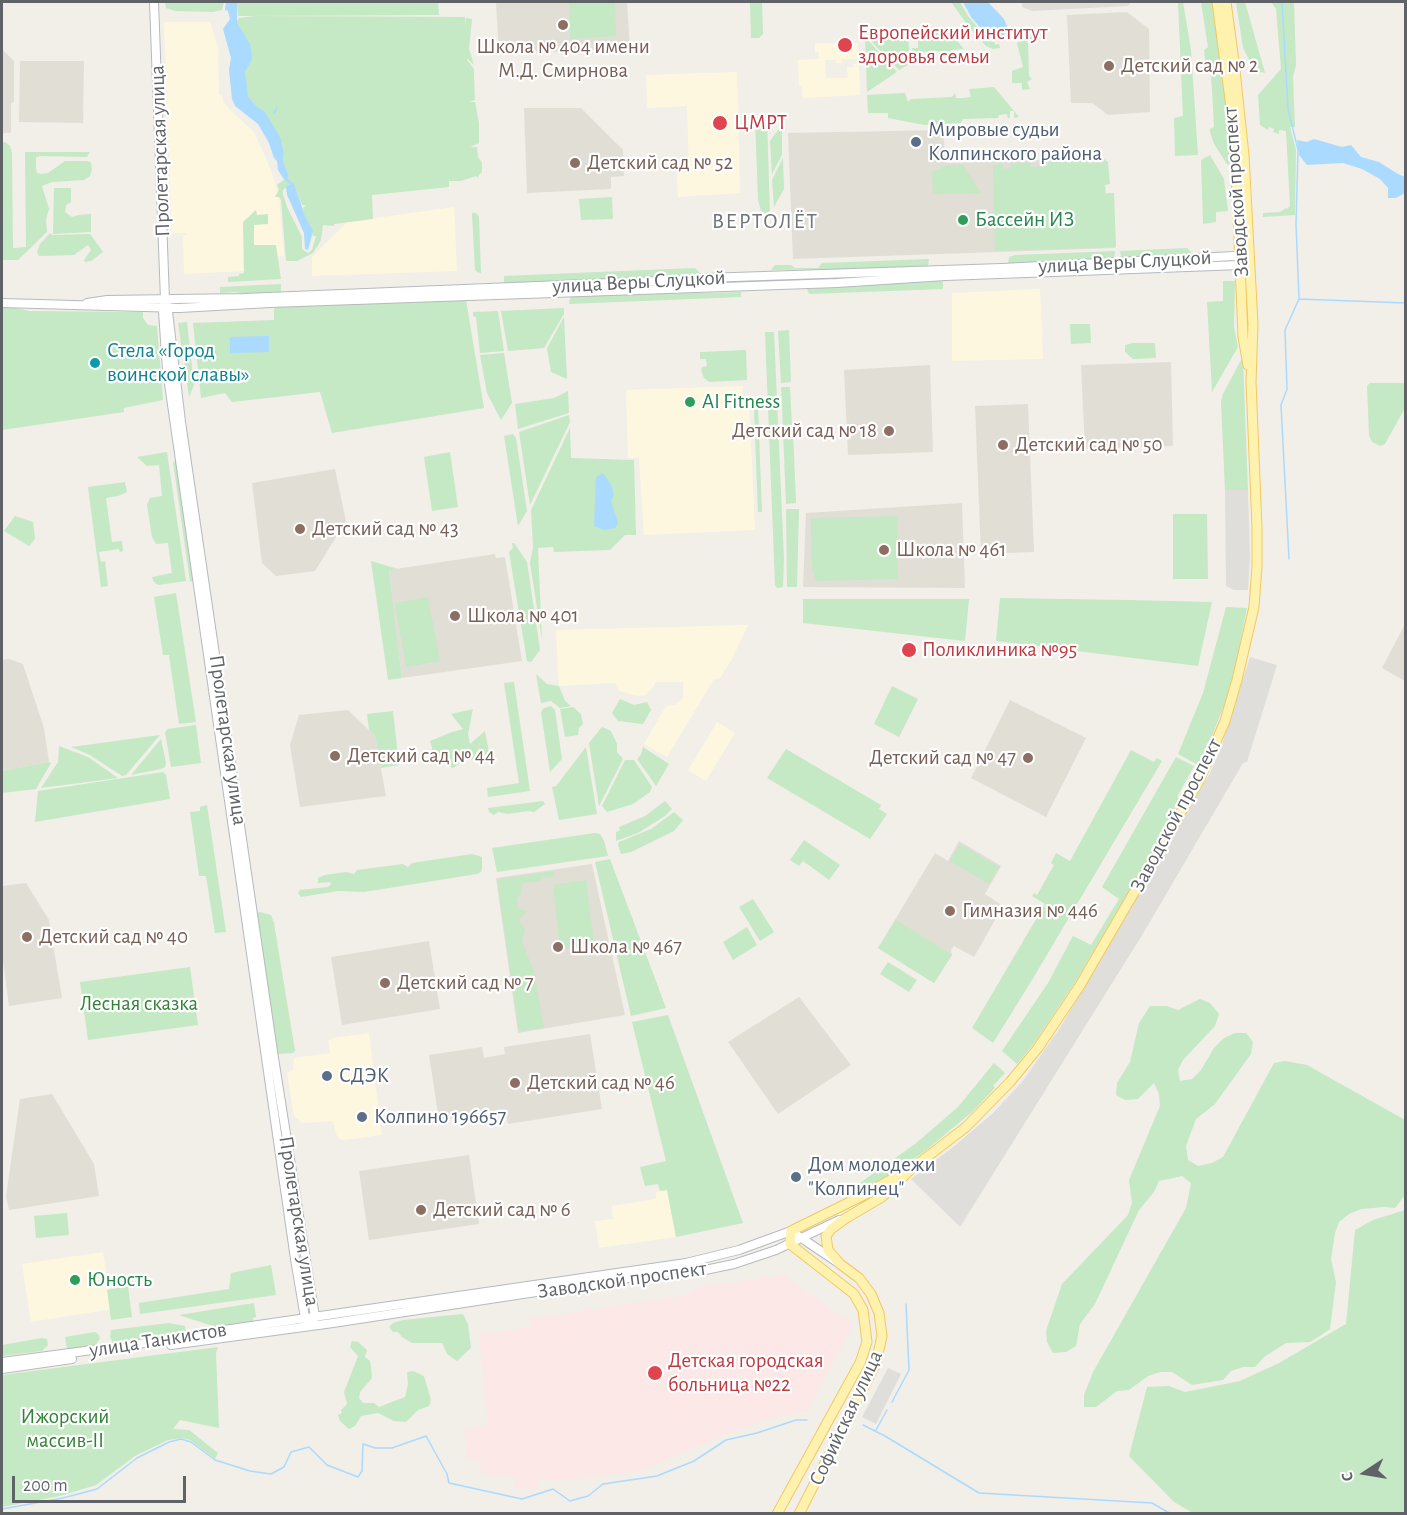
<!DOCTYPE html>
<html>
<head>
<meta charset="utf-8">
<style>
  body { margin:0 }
  #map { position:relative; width:1407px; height:1515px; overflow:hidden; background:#f1efe8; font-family:"Alegreya Sans",sans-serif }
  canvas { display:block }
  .frame { position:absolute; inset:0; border:3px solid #5f6368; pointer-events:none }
  .north { position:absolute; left:1335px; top:1443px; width:60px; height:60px; -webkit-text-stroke:4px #fff; paint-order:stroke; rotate:258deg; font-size:16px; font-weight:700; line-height:24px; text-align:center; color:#5f6368 }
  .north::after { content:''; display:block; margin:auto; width:21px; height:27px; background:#5f6368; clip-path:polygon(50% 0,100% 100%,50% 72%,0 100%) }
  .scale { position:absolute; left:12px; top:1476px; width:174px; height:27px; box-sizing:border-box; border:3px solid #5f6368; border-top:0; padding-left:8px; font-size:18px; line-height:21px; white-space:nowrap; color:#5f6368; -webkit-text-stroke:4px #fff; paint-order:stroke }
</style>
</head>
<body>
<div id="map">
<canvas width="1407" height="1515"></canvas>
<div class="frame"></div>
<div class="north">С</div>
<div class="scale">200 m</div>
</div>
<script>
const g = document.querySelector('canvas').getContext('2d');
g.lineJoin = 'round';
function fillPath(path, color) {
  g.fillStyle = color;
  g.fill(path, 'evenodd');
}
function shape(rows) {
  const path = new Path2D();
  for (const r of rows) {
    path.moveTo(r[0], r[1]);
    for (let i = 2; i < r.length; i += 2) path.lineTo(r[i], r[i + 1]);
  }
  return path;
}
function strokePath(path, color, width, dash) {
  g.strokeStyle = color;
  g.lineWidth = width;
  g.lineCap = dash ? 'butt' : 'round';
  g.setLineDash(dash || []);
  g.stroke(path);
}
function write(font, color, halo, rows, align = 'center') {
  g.font = font + ' "Alegreya Sans",sans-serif';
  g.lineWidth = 4.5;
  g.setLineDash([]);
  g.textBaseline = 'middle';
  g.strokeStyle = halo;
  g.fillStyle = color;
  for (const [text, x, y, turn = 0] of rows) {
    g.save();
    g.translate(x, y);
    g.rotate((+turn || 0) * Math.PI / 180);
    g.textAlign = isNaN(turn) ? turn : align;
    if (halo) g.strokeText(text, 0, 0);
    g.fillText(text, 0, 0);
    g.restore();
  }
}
fillPath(shape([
  [164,22,210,22,218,48,219,95,222,95,223,102,232,112,254,132,271,170,279,198,284,256,243,258,244,271,184,274,183,237,188,233,172,233],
  [815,43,858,43,859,59,842,59,842,63,836,63,836,60,825,60,826,78,848,78,847,67,853,67,853,64,859,63,860,95,804,98,802,96,802,86,799,86,798,60,819,59,819,52,815,52],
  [737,72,740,193,678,197,677,175,689,171,687,106,647,108,646,75],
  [454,207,457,271,312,276,312,257,347,222],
  [1040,289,1043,359,952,361,952,293],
  [743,386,742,399,749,400,755,530,644,535,639,458,628,458,626,390],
  [748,625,732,659,720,678,714,679,667,757,644,744,666,706,675,705,680,701,683,697,683,682,655,682,654,686,645,695,637,696,619,691,615,683,559,686,556,630],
  [717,722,735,733,706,781,688,770],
  [369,1033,382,1135,344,1140,339,1139,336,1134,333,1121,302,1123,294,1116,287,1073,293,1070,294,1058,330,1053,328,1041,333,1038],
  [667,1190,676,1237,599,1248,595,1221,613,1219,612,1206,656,1199,656,1192],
  [103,1252,112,1309,31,1322,22,1264]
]), '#fef7e0');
fillPath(shape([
  [1225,490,1248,490,1250,556,1248,590,1234,590,1226,586],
  [1250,657,1277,665,1247,762,1243,763,1144,932,960,1227,911,1179,957,1144,993,1113,1022,1082,1060,1028,1209,775,1220,751],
  [888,1368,901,1374,876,1424,862,1417]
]), '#e0deda');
fillPath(shape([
  [496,2,627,2,630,48,499,55],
  [1022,2,1129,2,1130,4,1128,6,1032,11,1022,7],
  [1127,12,1149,29,1150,112,1108,115,1092,103,1071,103,1067,15],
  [2,49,14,61,14,102,11,103,11,133,2,133],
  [20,61,84,61,83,123,19,122],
  [524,108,581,108,623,150,624,176,611,177,611,189,527,193],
  [943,130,946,163,1104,158,1105,193,1113,193,1115,248,793,259,788,133],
  [1171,362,1173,446,1085,449,1081,365],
  [930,365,933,452,848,455,844,370],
  [1028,404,1034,552,981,554,975,406],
  [335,469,346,521,315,571,276,576,262,563,252,483],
  [962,503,965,588,803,587,806,513],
  [495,554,496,558,505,557,522,661,402,678,389,570],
  [1405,624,1405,681,1382,668],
  [9,659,23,664,44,728,49,762,2,771,2,660],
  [1010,700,1086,738,1046,817,971,778],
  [348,710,375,736,386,796,300,807,290,745,299,715],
  [959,841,1001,866,985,894,1003,906,974,957,954,946,951,950,952,955,934,983,878,948,935,853,948,861],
  [592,864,625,1015,518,1033,496,878],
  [26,883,49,920,62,998,9,1006,2,954,2,886],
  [429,941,440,1009,342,1025,331,957],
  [799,997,851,1065,778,1114,728,1042],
  [590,1034,602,1109,508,1124,505,1110,439,1120,429,1055,482,1047,484,1058,505,1054,504,1047],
  [52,1094,94,1164,99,1196,9,1210,6,1196,20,1099],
  [469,1155,479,1224,369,1240,359,1171]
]), '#e1ded6');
fillPath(shape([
  [783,1275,853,1325,807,1411,765,1420,729,1433,641,1471,559,1481,538,1479,537,1490,514,1488,515,1477,481,1474,480,1462,467,1458,464,1428,488,1425,479,1335,530,1327,529,1319,686,1295,696,1288]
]), '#fce8e6');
fillPath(shape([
  [165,2,224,2,222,10,213,12,175,11,166,8],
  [237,2,419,2,420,3,438,2,439,15,238,16],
  [569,2,615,2,616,36,570,39],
  [750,2,762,2,763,34,759,38,751,38],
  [951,2,960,2,968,16,984,35,989,41,994,42,996,45,999,44,1000,48,993,49,986,46,971,30],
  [1178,2,1183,2,1191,50,1198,155,1175,156,1174,118,1183,116],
  [1201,2,1213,2,1227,111,1230,165,1227,164,1214,144,1210,132,1210,129,1214,127,1212,89,1210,68,1206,66,1204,50,1208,47],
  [1236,2,1245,2,1265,73,1261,72,1255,75,1250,66,1252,65,1243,48],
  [1271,2,1294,2,1296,65,1293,77,1295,127,1290,127,1296,150,1295,215,1263,217,1263,213,1280,212,1286,208,1287,209,1290,206,1286,131,1279,130,1279,134,1273,132,1274,129,1269,127,1268,130,1260,125,1258,95,1281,69,1276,9],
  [256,16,465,17,466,25,466,18,472,19,469,49,474,65,467,58,467,60,474,69,474,76,475,100,468,102,475,102,479,123,479,143,470,147,477,147,478,157,482,163,482,172,479,175,478,178,476,176,461,181,449,181,449,187,372,195,373,219,334,224,334,226,323,225,321,240,313,253,297,261,286,261,281,200,279,197,275,197,279,190,277,185,289,176,283,161,284,151,282,142,276,135,266,114,254,105,248,96,245,87,245,72,252,52,236,22,239,18],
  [291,183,294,184,302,205,306,205,303,208,304,214,313,236,316,236,312,250,308,253,302,249,302,237,287,207,283,194,283,190],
  [942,27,946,28,964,49,951,50,951,55,946,55,945,51,913,52,912,48,918,48,918,40,912,39,912,32],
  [871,36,872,41,908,37,910,60,908,65,899,70,867,37],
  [1032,36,1032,39,1028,41,1029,76,1032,79,1027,82,1030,89,1022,90,1022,83,1012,83,1012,71,1023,67,1017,43],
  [866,38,897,72,867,92,865,39],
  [994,87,1019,117,1014,118,1014,111,1010,111,1010,118,1008,118,1007,114,999,115,998,118,963,119,961,123,924,125,888,118,888,113,868,113,867,95,905,93,908,102,911,99,952,97,955,93,956,98,963,98,971,97,969,89],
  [765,116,767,118,770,215,762,215,758,200,755,118],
  [782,125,782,155,772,174,770,141],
  [2,142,5,142,10,146,12,153,13,248,26,247,25,152,90,152,87,157,41,156,36,157,36,169,37,173,41,174,48,173,65,161,86,161,91,162,92,169,90,176,84,180,52,182,42,186,49,209,46,220,47,232,18,260,2,260],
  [1210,155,1224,179,1228,211,1216,212,1216,222,1203,224,1201,160],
  [783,158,784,189,774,207,772,180],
  [1104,159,1108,162,1110,184,1105,185,1106,194,1114,193,1116,247,995,251,993,165,1003,164,1004,169,1011,168,1012,164,1030,163,1031,167,1048,166,1049,160,1088,160,1088,164,1103,163],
  [948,165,963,165,981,193,933,194,932,172],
  [54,188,71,188,71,202,66,205,65,212,72,217,78,215,91,214,91,232,53,234],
  [612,197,613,219,581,220,579,199],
  [256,210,257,215,268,214,268,224,254,225,254,245,276,245,281,279,228,282,228,277,239,276,239,274,244,273,243,222],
  [472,213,476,213,479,217,481,273,477,272,475,270],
  [50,233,52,235,90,234,103,252,91,261,85,262,84,260,91,250,88,245,74,255,39,256,37,252,40,244],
  [1187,248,1192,253,1188,255,1122,259,1121,256,1120,251],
  [1115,251,1114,259,1008,264,1009,257,1015,255],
  [929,259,928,267,850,270,833,269,771,270,775,265,791,265,795,268,818,268,822,263],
  [695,268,700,273,686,277,504,284,504,276],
  [939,280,943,282,943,289,809,294,807,289,837,287,849,284],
  [1223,281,1235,281,1234,327,1238,347,1212,392,1207,302,1223,301],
  [281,284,281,293,246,294,234,292,220,293,220,287],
  [684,291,705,293,741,292,741,297,569,304,571,295],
  [466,300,484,408,332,433,320,392,232,402,225,393,201,398,193,323,274,320,274,309,276,307],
  [2,308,16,308,30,311,143,312,143,318,148,325,157,326,163,400,124,408,124,412,2,430],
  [564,308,564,314,544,348,508,351,501,311],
  [498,311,504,351,480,353,476,317,473,316,473,312],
  [564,317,567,379,551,372,547,348],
  [187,322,194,385,189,397,178,323],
  [1070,324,1090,324,1091,343,1071,344],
  [789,330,791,382,781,383,778,331],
  [765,332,774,332,784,559,783,587,777,588,775,585],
  [1133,343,1155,343,1156,358,1133,359,1125,352,1125,345],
  [746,350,747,380,709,382,704,378,701,370,702,367,707,366,706,359,700,359,700,352],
  [504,353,512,403,501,420,487,393,480,355],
  [1243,359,1248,490,1225,490,1221,402,1223,394,1241,360],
  [1370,383,1405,383,1405,408,1385,444,1380,446,1372,442,1369,435,1367,386],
  [781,387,790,387,792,427,783,427],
  [568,391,569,413,518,429,515,404,554,398],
  [758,407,762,512,758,512,754,408],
  [569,415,570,422,530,505,519,432],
  [570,428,571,458,634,460,636,535,625,535,610,550,554,552,553,547,538,548,542,640,530,563,533,547,531,510],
  [793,431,796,503,786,504,783,431],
  [513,434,516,438,527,511,518,526,504,436],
  [167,452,186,581,158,585,154,582,152,577,172,573,168,543,156,544,152,537,147,505,150,498,162,496,159,465,147,466,137,457],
  [450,452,458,507,432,511,424,457],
  [177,461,194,580,190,582,173,462],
  [125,482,127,492,118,496,106,498,112,542,122,541,123,551,120,552,119,549,99,552,101,562,105,561,108,586,101,587,88,487],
  [786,509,799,509,797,587,787,587],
  [1173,514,1207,514,1208,579,1173,579],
  [15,516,33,522,35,539,29,546,4,531],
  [897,516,898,579,816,581,812,569,811,518],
  [512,543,514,543,527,562,540,650,531,662,527,661,509,552,513,548],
  [371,561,398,569,389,570,402,678,388,680],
  [176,593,196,722,179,724,169,655,163,655,154,597],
  [428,597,440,661,406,667,395,603],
  [1000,598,1129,600,1212,602,1198,666,996,641],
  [803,599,969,599,965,641,803,623],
  [1226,607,1247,608,1236,665,1225,703,1200,766,1178,754,1203,693],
  [536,674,547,684,559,686,565,701,571,706,560,708,551,701,541,703],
  [514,682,530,791,488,797,487,788,519,783,504,683],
  [892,686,918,699,899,737,874,724],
  [620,699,634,705,647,702,651,710,643,724,618,721,612,713],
  [551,706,555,710,562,759,550,772,541,712,544,708],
  [573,707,581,714,583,724,579,728,578,735,565,737,560,709],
  [473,709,468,734,470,744,485,731,489,752,485,755,475,758,483,735,474,759,463,761,453,768,435,758,430,741,452,732,463,729,451,714],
  [393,711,399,765,381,768,375,736,369,730,367,714],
  [196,725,201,763,171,767,165,732,168,729],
  [602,727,611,731,617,744,617,752,623,759,599,806,589,743],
  [160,735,126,775,122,776,90,755,71,747],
  [161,739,166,763,165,767,161,769,131,775],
  [59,746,88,757,118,778,41,788,58,762],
  [586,747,597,814,559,820,552,787,556,786],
  [643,747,669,764,656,786,637,759,641,755],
  [786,749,881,805,879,809,887,814,870,839,767,778],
  [1131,750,1154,762,1157,758,1162,761,1032,980,993,1043,972,1028,1045,904,1032,896,1034,893,1037,895,1054,865,1051,863,1056,853,1070,861],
  [1176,757,1194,766,1177,797,1179,798,1174,808,1177,810,1076,981,1035,1042,1017,1064,1002,1051,1048,983,1073,936,1091,945,1119,899,1102,887],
  [625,760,634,760,652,787,650,792,633,804,607,812,602,806],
  [49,762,51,763,36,789,2,793,2,771],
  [163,772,166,775,170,799,35,822,38,791],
  [543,801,545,804,534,812,528,811,508,814,498,812,494,815,489,812,488,808],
  [665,801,672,809,665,816,638,833,616,841,616,832,620,830,619,827,645,816],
  [207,805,226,932,215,933,206,876,199,876,190,812,200,811,200,807],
  [674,812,683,820,674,831,631,852,621,854,618,845,619,842,651,829],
  [595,833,600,834,604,841,608,856,497,872,492,848],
  [804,840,840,865,829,880,803,861,799,866,790,860],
  [960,844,999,867,989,884,950,861],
  [472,854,482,857,482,868,481,872,477,874,364,892,338,891,301,897,298,893,300,890,328,887,331,884,330,882,318,883,318,878,325,875,346,872,354,874,357,870,403,864,408,867,412,863],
  [610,859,651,968,666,1008,631,1016,595,862],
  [555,871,553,877,542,878,539,881,522,883,521,893,517,899,518,909,527,911,520,918,520,923,525,929,522,941,534,972,544,1028,519,1031,497,881,500,879],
  [586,880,594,944,560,949,553,885],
  [753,899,774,932,760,941,739,907],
  [260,912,271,915,274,923,295,1051,293,1053,278,1054,257,913],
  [896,920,952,955,934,983,878,948],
  [747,927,757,945,733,960,723,942],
  [888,962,917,980,909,992,880,974],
  [190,967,198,1025,88,1040,80,982],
  [1200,999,1210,1003,1219,1014,1215,1026,1183,1060,1178,1070,1180,1081,1192,1079,1201,1070,1214,1048,1224,1038,1235,1033,1246,1033,1253,1042,1251,1054,1215,1104,1196,1119,1186,1146,1188,1160,1198,1166,1212,1163,1223,1157,1274,1063,1285,1061,1307,1065,1405,1120,1405,1195,1395,1208,1384,1207,1361,1209,1349,1214,1339,1222,1335,1233,1331,1259,1336,1282,1330,1329,1320,1336,1310,1342,1286,1343,1264,1357,1255,1367,1243,1367,1231,1371,1223,1380,1192,1385,1172,1372,1160,1372,1148,1376,1129,1390,1117,1391,1096,1407,1084,1407,1084,1395,1093,1372,1186,1208,1191,1183,1182,1176,1159,1181,1154,1192,1139,1210,1095,1304,1080,1324,1076,1346,1066,1352,1053,1353,1047,1342,1046,1331,1062,1284,1128,1215,1132,1203,1129,1180,1160,1106,1159,1094,1154,1083,1138,1099,1125,1100,1116,1095,1117,1083,1130,1062,1139,1023,1150,1006,1167,1006,1178,1010],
  [668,1015,743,1223,676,1237,667,1190,660,1191,658,1184,645,1186,640,1167,666,1161,632,1022],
  [994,1063,1005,1073,993,1086,995,1088,972,1112,925,1151,884,1180,871,1188,862,1187,857,1185,915,1144,958,1107],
  [1405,1210,1405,1513,1193,1513,1174,1502,1129,1456,1147,1387,1169,1386,1185,1392,1240,1381,1279,1363,1346,1324,1355,1230,1373,1220],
  [67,1213,69,1235,36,1238,34,1216],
  [271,1265,276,1295,140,1314,139,1303,229,1289,231,1273],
  [128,1286,132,1317,111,1320,107,1290],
  [254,1303,256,1317,253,1318,253,1322,216,1327,179,1315],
  [463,1314,468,1324,471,1348,457,1361,447,1354,442,1343,412,1343,402,1337,398,1332,393,1332,389,1327,393,1323,403,1320],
  [169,1323,185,1326,186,1332,184,1334,114,1344,110,1337,111,1330],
  [95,1332,98,1334,100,1338,96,1345,67,1349,65,1337],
  [42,1338,47,1339,48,1345,42,1351,2,1356,2,1345],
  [352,1341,358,1342,367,1350,365,1357,370,1361,371,1367,372,1378,360,1392,359,1398,363,1403,374,1403,379,1407,405,1397,408,1384,407,1372,413,1371,424,1376,431,1400,429,1406,418,1410,406,1422,394,1421,378,1413,361,1416,355,1426,349,1429,340,1421,338,1415,342,1413,341,1410,347,1404,344,1392,358,1356,350,1347],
  [218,1347,216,1353,219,1428,180,1420,173,1429,189,1430,218,1453,215,1459,190,1440,182,1438,168,1440,135,1456,96,1485,60,1496,2,1507,2,1375]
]), '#c5e8c5');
fillPath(shape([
  [226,2,237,2,237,23,250,44,252,53,252,59,245,72,248,96,255,105,265,112,281,139,284,152,283,161,289,176,287,178,292,183,294,183,305,216,313,231,308,250,305,249,304,233,287,195,286,187,290,184,283,178,278,170,277,161,274,158,269,143,258,124,235,106,232,99,229,70,231,58,223,29,230,19,228,11,225,10],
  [963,2,988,2,1004,19,1009,31,1001,37,991,40,971,17],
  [1314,139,1342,147,1351,145,1361,157,1379,162,1398,174,1405,177,1405,193,1396,198,1388,198,1388,188,1380,179,1362,169,1343,163,1307,165,1299,155,1297,140,1307,142],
  [269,336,269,352,230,353,230,337],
  [603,473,611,485,614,495,611,501,618,523,615,528,604,530,594,526,596,477]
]), '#aadaff');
strokePath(shape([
  [1282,2,1288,109,1298,150],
  [274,113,277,108],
  [1299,299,1406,303],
  [1289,559,1281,405,1287,389,1285,330,1299,299,1296,224,1298,151],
  [892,1402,909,1370,906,1304],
  [863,1425,885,1436,979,1493,1152,1503,1171,1514],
  [876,1430,887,1410],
  [2,1509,63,1498,97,1489,137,1458,169,1442,181,1439,191,1442,215,1460,250,1471,271,1474,284,1467,291,1452,309,1447,327,1465,358,1477,362,1471,363,1444,375,1448,392,1448,426,1436,447,1474,449,1483,522,1499,553,1489,570,1501,588,1496,603,1484,657,1476,694,1461,726,1440,757,1433,796,1420,807,1420]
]), '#aadaff', 1.5);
const secondary = shape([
  [154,2,165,300,163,311,167,370,295,1259,305,1318,311,1326],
  [2,303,180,308,270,303,837,283,945,276,1241,265,1244,263],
  [87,303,107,300,244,298,684,280,704,278,1002,268,1234,256,1245,258],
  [167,303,181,422,274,1058,315,1317,311,1326],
  [171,1345,333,1323,667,1272,705,1270,734,1264,776,1250,839,1220],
  [2,1362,175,1339,210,1332,686,1263,739,1250,791,1231,837,1262],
  [2,1369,72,1359]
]);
const primary = shape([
  [1217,2,1231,107,1237,191,1243,337,1248,365],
  [777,1514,860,1363,867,1342,863,1310,854,1294,790,1244,791,1231,864,1195,906,1171],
  [799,1514,876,1363,882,1336,879,1313,871,1294,859,1278,840,1264,828,1250,826,1236,831,1229,846,1218,882,1197,910,1170,966,1127,1010,1082,1038,1048,1079,987,1199,781,1225,721,1237,680,1254,607,1257,566,1257,527,1251,382,1253,324,1244,155,1234,61,1226,2]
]);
strokePath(secondary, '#b6babf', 10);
strokePath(primary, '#f2c960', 11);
strokePath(secondary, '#fff', 8);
strokePath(primary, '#fff2af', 9);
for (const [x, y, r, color] of [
  [563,25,6,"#8d6e63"],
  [845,45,8,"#e0444e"],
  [1109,66,6,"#8d6e63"],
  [720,123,8,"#e0444e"],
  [916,142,6,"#5c6f8a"],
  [575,163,6,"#8d6e63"],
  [963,220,6,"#2e9e5b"],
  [95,363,6,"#0f9aa8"],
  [690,402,6,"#2e9e5b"],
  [889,431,6,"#8d6e63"],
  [1003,445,6,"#8d6e63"],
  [300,529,6,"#8d6e63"],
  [884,550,6,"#8d6e63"],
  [455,616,6,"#8d6e63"],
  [909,650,8,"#e0444e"],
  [335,756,6,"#8d6e63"],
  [1028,758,6,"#8d6e63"],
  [950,911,6,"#8d6e63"],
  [27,937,6,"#8d6e63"],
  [558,947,6,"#8d6e63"],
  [385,983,6,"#8d6e63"],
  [327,1076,6,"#5c6f8a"],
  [515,1083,6,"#8d6e63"],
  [362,1117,6,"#5c6f8a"],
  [796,1177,6,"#5c6f8a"],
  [421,1210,6,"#8d6e63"],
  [75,1280,6,"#2e9e5b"],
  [655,1373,8,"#e0444e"]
]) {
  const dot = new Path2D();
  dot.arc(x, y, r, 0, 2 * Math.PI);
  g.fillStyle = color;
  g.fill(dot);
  strokePath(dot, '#fff', 2);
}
write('21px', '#be3a42', '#fff', [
  ["Европейский институт",858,33],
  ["здоровья семьи",858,57],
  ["ЦМРТ",734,123],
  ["Поликлиника №95",922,650],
  ["Детская городская",668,1361],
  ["больница №22",668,1385]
], 'left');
write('21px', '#785e54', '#fff', [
  ["Школа № 404 имени",563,47,"center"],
  ["М.Д. Смирнова",563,71,"center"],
  ["Детский сад № 2",1121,66],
  ["Детский сад № 52",587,163],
  ["Детский сад № 18",877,431,"right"],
  ["Детский сад № 50",1015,445],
  ["Детский сад № 43",312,529],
  ["Школа № 461",896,550],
  ["Школа № 401",467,616],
  ["Детский сад № 44",347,756],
  ["Детский сад № 47",1016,758,"right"],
  ["Гимназия № 446",962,911],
  ["Детский сад № 40",39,937],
  ["Школа № 467",570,947],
  ["Детский сад № 7",397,983],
  ["Детский сад № 46",527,1083],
  ["Детский сад № 6",433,1210]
], 'left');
write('21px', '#4e5e75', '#fff', [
  ["Мировые судьи",928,130],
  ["Колпинского района",928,154],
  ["СДЭК",339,1076],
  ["Колпино 196657",374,1117],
  ["Дом молодежи",808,1165],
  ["\"Колпинец\"",808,1189]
], 'left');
write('21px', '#5f6368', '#fff', [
  ["Пролетарская улица",160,151,-92],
  ["Заводской проспект",1236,192,-94],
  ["улица Веры Слуцкой",1125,262,-3],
  ["улица Веры Слуцкой",639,282,-3],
  ["Пролетарская улица",228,740,82],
  ["Заводской проспект",1176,815,-62],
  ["Пролетарская улица",299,1221,81],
  ["Заводской проспект",622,1280,-8],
  ["улица Танкистов",158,1340,-9],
  ["Софийская улица",846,1418,-65]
]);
write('21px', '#27864d', '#fff', [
  ["Бассейн ИЗ",975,220],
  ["AI Fitness",702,402],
  ["Юность",87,1280]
], 'left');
write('21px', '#0d838f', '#fff', [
  ["Стела «Город",107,351],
  ["воинской славы»",107,375]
], 'left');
write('21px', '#348238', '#fff', [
  ["Лесная сказка",139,1004],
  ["Ижорский",65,1417],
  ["массив-II",65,1441]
]);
g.letterSpacing = '1.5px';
write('22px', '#70757a', '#fff', [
  ["ВЕРТОЛЁТ",765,221]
]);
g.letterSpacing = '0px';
</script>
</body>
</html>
